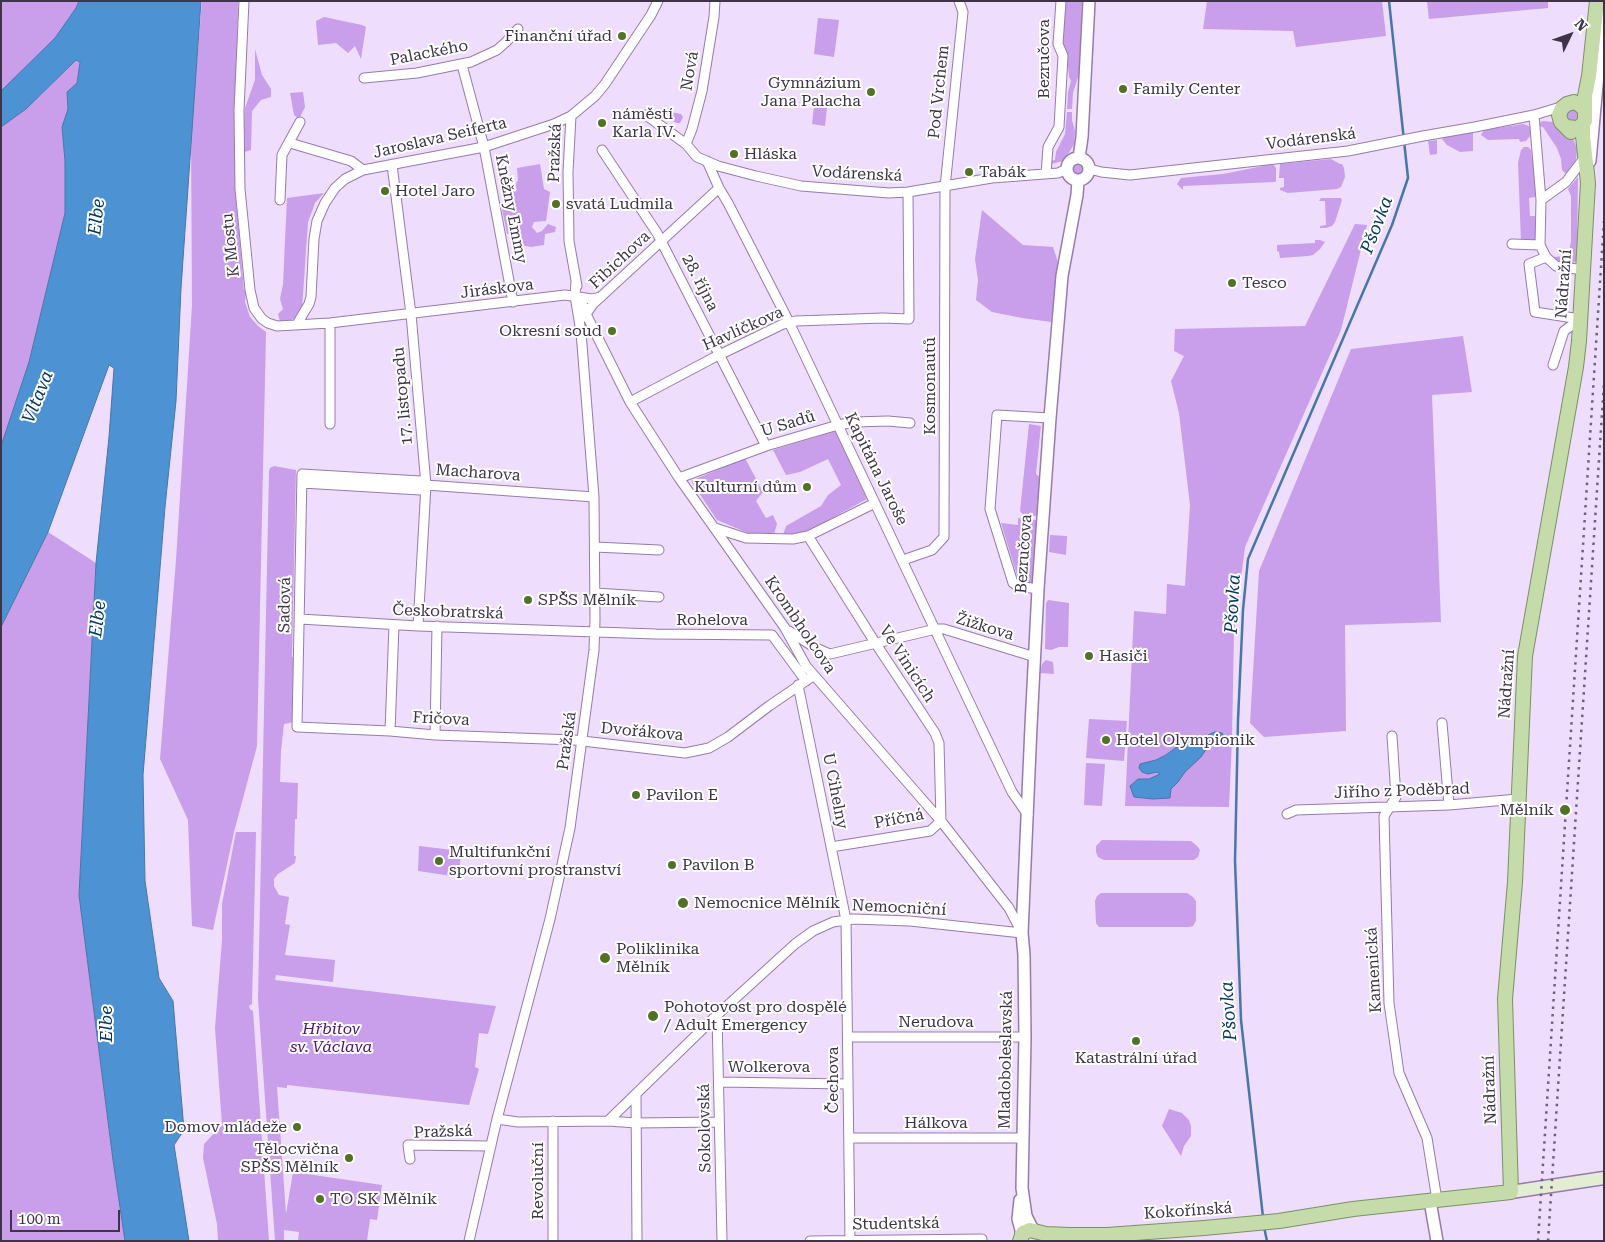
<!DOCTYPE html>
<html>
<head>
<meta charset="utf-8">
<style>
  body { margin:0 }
  #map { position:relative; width:1605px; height:1242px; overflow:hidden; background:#eeddfd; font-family:"Roboto Serif",serif }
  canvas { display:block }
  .frame { position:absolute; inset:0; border:2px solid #3e3348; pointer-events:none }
  .north { position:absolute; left:1545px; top:10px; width:50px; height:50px; -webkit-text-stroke:4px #fff; paint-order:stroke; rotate:48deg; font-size:14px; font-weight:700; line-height:20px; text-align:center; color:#3e3348 }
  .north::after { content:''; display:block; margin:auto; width:18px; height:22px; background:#3e3348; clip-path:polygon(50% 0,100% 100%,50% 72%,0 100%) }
  .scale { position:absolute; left:10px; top:1210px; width:110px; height:22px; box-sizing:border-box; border:2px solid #3e3348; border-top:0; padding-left:6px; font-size:15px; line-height:18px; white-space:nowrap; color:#3e3348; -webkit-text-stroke:4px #fff; paint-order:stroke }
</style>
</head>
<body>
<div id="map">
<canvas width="1605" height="1242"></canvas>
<div class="frame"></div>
<div class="north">N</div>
<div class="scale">100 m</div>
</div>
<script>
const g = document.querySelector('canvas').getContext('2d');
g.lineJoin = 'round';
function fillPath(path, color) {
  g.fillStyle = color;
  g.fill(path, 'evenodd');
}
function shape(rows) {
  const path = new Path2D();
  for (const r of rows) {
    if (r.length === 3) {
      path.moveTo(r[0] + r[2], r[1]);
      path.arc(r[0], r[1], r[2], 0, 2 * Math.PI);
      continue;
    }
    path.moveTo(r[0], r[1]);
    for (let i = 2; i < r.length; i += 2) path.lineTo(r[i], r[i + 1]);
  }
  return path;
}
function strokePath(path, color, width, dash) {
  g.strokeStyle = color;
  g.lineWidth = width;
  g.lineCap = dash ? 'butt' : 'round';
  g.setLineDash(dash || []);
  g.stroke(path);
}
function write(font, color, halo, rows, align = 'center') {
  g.font = font + ' "Roboto Serif",serif';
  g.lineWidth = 4;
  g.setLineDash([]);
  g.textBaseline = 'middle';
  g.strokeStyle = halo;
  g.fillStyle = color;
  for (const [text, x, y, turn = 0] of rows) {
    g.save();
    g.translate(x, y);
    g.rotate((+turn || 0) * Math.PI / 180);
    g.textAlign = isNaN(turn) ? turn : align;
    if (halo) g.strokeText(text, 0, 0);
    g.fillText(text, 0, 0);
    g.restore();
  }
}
fillPath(shape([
  [1,1,79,1,76,8,55,38,1,91],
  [202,1,238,1,235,186,244,290,246,292,245,302,250,317,258,326,266,332,257,746,234,832,213,930,192,926,188,820,160,759,176,560,192,305,191,133],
  [1065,1,1082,1,1079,74,1073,93,1072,109,1067,109,1068,92,1071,81,1069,77,1067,56,1061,43],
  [1207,1,1382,1,1386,36,1296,47,1293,31,1203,29],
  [1427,1,1548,1,1548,8,1429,19],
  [324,17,362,25,366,27,361,59,355,46,348,53,336,43,318,45,316,21],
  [818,18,839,20,834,57,814,54],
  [255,49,262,75,271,89,271,97,261,100,252,111,251,150,245,152,244,128,245,108,255,80],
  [76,60,80,61,77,83,67,92,68,109,62,127,65,161,65,213,29,362,1,446,1,127,26,109],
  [303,92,305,107,299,119,294,115,290,93],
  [815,97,828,99,825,126,812,124],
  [1573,108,1579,112,1578,121,1569,123,1565,114],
  [671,112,681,114,683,117,680,123,677,123,667,119],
  [1067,112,1072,112,1072,120,1075,131,1074,144,1070,151,1063,161,1051,164,1051,161,1055,160,1056,152,1065,134],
  [1542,121,1553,122,1557,124,1569,134,1574,141,1577,149,1576,160,1567,175,1562,170,1561,159,1557,148,1543,127,1539,126,1540,123],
  [1523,124,1529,126,1531,131,1531,135,1526,141,1520,142,1519,139,1488,140,1481,135,1484,130],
  [1473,132,1473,151,1460,152,1447,145,1442,139,1444,137],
  [1437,140,1437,154,1430,155,1428,141],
  [1524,147,1528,147,1531,150,1532,160,1535,163,1535,197,1529,198,1530,216,1535,216,1535,243,1521,242,1518,163,1521,150],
  [1331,159,1340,164,1342,164,1344,168,1345,177,1341,187,1337,189,1288,193,1280,190,1280,188,1284,187,1284,178,1279,178,1280,164],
  [1078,169,5.5],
  [540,164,544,189,550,192,546,221,534,222,532,227,537,233,542,231,548,224,556,227,555,232,545,234,544,245,531,247,520,245,516,232,507,234,502,209,518,180,517,168],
  [1273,164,1276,168,1276,181,1275,182,1183,186,1183,190,1177,184,1181,178,1223,174],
  [1578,177,1577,260,1572,264,1565,264,1558,263,1553,257,1566,256,1569,252,1571,241,1571,196,1568,189],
  [324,193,315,203,308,222,302,309,296,318,285,322,280,322,278,314,283,309,280,299,283,284,287,198],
  [1321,198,1341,198,1342,200,1335,222,1332,226,1326,228,1320,228,1320,226,1326,225,1325,201,1319,201],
  [982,210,1023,245,1053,247,1058,262,1051,322,1022,318,992,312,976,300,978,280,975,259],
  [1355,224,1367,225,1341,330,1245,547,1234,633,1232,739,1229,807,1125,806,1134,611,1166,614,1167,584,1185,586,1190,505,1179,413,1171,381,1184,356,1174,351,1175,329,1305,326],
  [1315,240,1320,240,1325,242,1320,249,1313,255,1308,256,1280,258,1279,252,1277,251,1277,245,1315,243],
  [1463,336,1472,392,1432,395,1441,622,1345,625,1346,731,1264,737,1250,723,1259,571,1351,349],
  [1029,424,1041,426,1036,474,1040,477,1038,515,1035,516,1024,516,1020,511],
  [836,431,867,499,810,530,800,533,783,535,786,526,821,506,828,495,841,485,828,459,800,472,786,475,773,450],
  [745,458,763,492,756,501,766,518,773,515,777,524,774,534,748,533,717,520,691,481],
  [274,466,296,470,292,657,295,658,294,722,284,724,281,751,280,782,298,783,297,819,295,819,294,856,296,856,295,863,278,874,274,879,274,886,279,895,289,897,285,924,290,925,285,955,335,960,333,982,276,975,275,980,496,1006,488,1034,479,1033,475,1067,479,1069,469,1105,287,1085,287,1088,277,1087,286,1214,293,1172,382,1185,377,1220,370,1219,367,1241,298,1241,299,1232,284,1230,284,1241,275,1241,258,999,269,471,270,468],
  [1018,518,1036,520,1037,521,1032,584,1019,582,1001,523,1018,525],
  [48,532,96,563,79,895,113,1160,125,1241,1,1241,1,627],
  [1050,535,1067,536,1066,555,1049,552],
  [1048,600,1069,603,1068,647,1059,647,1051,650,1045,649,1046,603],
  [1046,660,1053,662,1054,674,1040,673,1042,664],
  [1089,719,1127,721,1124,761,1086,758],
  [1086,763,1105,764,1102,806,1084,805],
  [236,832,256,832,252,1004,249,1006,250,1009,253,1011,269,1241,218,1241,217,1224,203,1158,204,1144,222,1125,215,1028,222,940,222,904],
  [1102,840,1191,841,1197,846,1200,850,1198,857,1194,860,1104,860,1098,857,1096,852,1096,846],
  [419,846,461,851,459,877,418,871],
  [1101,893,1187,893,1193,897,1196,901,1196,921,1193,926,1189,927,1099,927,1096,923,1095,901,1097,896],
  [1169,1109,1182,1113,1189,1120,1191,1126,1191,1136,1184,1146,1181,1156,1162,1126]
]), '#c99eeb');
const water = shape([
  [79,1,201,1,181,288,176,401,165,507,143,775,145,881,159,978,173,1001,184,1130,174,1145,189,1241,125,1241,113,1160,79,895,96,563,109,437,114,368,109,365,48,532,1,627,1,446,29,362,65,213,65,161,62,127,68,109,67,92,77,83,80,62,76,60,26,109,1,127,1,91,55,38,76,8,79,1],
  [1215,732,1222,733,1224,737,1218,743,1209,745,1201,757,1185,772,1178,782,1171,789,1170,798,1153,799,1134,797,1130,786,1138,779,1149,779,1160,774,1157,772,1148,774,1142,772,1139,768,1140,764,1156,760,1166,755,1175,748,1184,744,1196,744,1206,740,1211,740,1207,738,1208,735,1215,732]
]);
fillPath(water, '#4d92d3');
strokePath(water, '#4876a9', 1);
strokePath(shape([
  [1263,1217,1241,1020,1235,861,1238,720,1243,610,1248,559,1392,225,1408,178,1389,1],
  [1264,1227,1267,1241]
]), '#4876a9', 2.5);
const minor = shape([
  [244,1,239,110,240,189,250,290,254,308,262,319,268,323,277,326,330,323,565,295,592,299,601,297],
  [462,65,484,147,513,302],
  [364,78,417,73,471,62,497,50,506,42,518,29],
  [646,115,686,144,697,157,718,166,756,176,801,186,889,193,908,192,992,178,1058,173,1067,169],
  [1534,115,1541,200,1540,245,1546,257,1556,266,1583,270],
  [571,116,568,172,569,241,577,286],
  [290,143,351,161,363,170],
  [686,144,692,129,702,91,714,17,715,1],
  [602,150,657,233,766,446],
  [707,161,719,188,728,203,789,322,1012,792,1028,815],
  [392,165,411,314,426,485,418,626],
  [1090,169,1101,172,1130,175,1348,151,1423,136,1475,127,1534,115,1564,106],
  [1046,174,1048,147,1059,127,1063,56,1058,44,1061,1],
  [280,200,282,155,300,122],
  [1541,200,1566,182,1585,157],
  [1512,244,1540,245],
  [1546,257,1529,264,1535,312,1580,319],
  [580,298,586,314,630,402,679,478,785,628,806,666,941,821,1009,908,1022,933],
  [584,317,593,304,719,188],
  [330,323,330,424],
  [297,324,309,304,311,297,314,239,317,221,325,203,335,188,345,179,363,170,484,147,554,124,571,116,595,96,605,84,651,15,658,1],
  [1553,365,1564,331,1580,319],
  [630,402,713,358,783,324,796,321,883,318,909,319,908,192],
  [679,478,766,446,838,425,855,422,888,421,910,423],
  [302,483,420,490,426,485,594,497],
  [426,485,420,481,302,474,297,727,390,731,435,735,574,740,685,753,709,748,728,737,769,706,813,676],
  [716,530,715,528,746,538,793,539,808,536,875,503],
  [808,536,876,644,935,733,939,743,941,821,930,831,831,847],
  [595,547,659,550],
  [903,560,932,550,944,537,945,187,963,12,959,1],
  [1038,589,1018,586,1013,583,990,509,997,415,1050,418],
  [595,593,659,597],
  [300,619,418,626,656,634,772,635,806,681],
  [789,631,814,647,830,654,936,629,944,629,1035,657],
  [798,685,846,920,850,1240],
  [1442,723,1449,805],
  [390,731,394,625],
  [435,735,437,626],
  [1392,736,1396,797,1384,816,1389,1003,1399,1073,1427,1138,1437,1200],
  [1287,814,1296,810,1449,805,1518,799],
  [717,1015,722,1241],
  [848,1037,1025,1037],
  [719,1082,848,1084],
  [636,1094,637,1241],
  [497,1119,518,1122,608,1121,717,1015,795,944,813,931,833,922,853,919,910,921,1022,933],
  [553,1121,553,1241],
  [608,1121,636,1123,719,1122],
  [849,1138,1023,1138],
  [410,1159,408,1145,491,1146],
  [469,1241,497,1119,550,919,570,828,594,650,595,620,594,497,581,332,575,296,576,281],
  [810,1241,982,1239]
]);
const tertiary = shape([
  [1078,169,11],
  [1079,158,1082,137,1089,1],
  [1590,161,1604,8],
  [1020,1200,1018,1219,1021,1230,1021,1236],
  [1430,1201,1437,1241],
  [1033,1230,1026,1216,1022,1188,1025,1037,1024,955,1022,933,1031,726,1038,589,1050,418,1062,276,1077,195,1078,180]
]);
const secondary = shape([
  [1511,1192,1604,1178]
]);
const primary = shape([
  [1566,127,1577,128,1580,127,1585,121,1585,96,1589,76,1597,1],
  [1571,132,1561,122,1559,115,1562,108,1567,104,1574,102,1580,105,1585,110],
  [1020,1241,1023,1233,1030,1230,1046,1234,1070,1235,1107,1235,1204,1228,1279,1221,1353,1209,1511,1192,1505,999,1515,882,1525,656,1576,367,1579,341,1588,183,1583,136,1583,124]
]);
strokePath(minor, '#967bac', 11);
strokePath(tertiary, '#967bac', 14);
strokePath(secondary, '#967bac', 15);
strokePath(primary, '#7c9163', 16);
strokePath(minor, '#fff', 9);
strokePath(tertiary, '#fff', 11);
strokePath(secondary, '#e2edd4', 12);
strokePath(primary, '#c5dcaa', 14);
strokePath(shape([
  [1538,1241,1604,221],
  [1548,1241,1604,383]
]), '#6d6078', 2.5, [2.5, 5]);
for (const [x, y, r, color] of [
  [622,36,5,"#527127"],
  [1123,89,5,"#527127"],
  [871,92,5,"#527127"],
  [602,123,5,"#527127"],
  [734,154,5,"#527127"],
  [969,172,5,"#527127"],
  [385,191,5,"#527127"],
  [556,204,5,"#527127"],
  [1232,283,5,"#527127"],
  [612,331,5,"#527127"],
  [807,487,5,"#527127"],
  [528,600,5,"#527127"],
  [1089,656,5,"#527127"],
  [1106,740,5,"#527127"],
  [636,795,5,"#527127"],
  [1565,810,6,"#527127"],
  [439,861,5,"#527127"],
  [672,865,5,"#527127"],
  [683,903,6,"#527127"],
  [605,958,6,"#527127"],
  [653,1016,6,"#527127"],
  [1136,1041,5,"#527127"],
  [297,1127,5,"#527127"],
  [349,1158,5,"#527127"],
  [320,1199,5,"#527127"]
]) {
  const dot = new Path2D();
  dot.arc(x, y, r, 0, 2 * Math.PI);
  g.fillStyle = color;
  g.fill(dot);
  strokePath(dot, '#fff', 2);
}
write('16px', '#3e3348', '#fff', [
  ["Finanční úřad",612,36,"right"],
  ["Gymnázium",861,83,"right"],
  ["Jana Palacha",861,101,"right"],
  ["Family Center",1133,89],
  ["náměstí",612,114],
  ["Karla IV.",612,132],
  ["Hláska",744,154],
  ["Tabák",979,172],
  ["Hotel Jaro",395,191],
  ["svatá Ludmila",566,204],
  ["Tesco",1242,283],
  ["Okresní soud",602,331,"right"],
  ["Kulturní dům",797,487,"right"],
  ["SPŠS Mělník",538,600],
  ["Hasiči",1099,656],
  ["Hotel Olympionik",1116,740],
  ["Pavilon E",646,795],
  ["Mělník",1554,810,"right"],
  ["Multifunkční",449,852],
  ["sportovní prostranství",449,870],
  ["Pavilon B",682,865],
  ["Nemocnice Mělník",694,903],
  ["Poliklinika",616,949],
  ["Mělník",616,967],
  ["Pohotovost pro dospělé",664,1007],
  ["/ Adult Emergency",664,1025],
  ["Katastrální úřad",1136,1058,"center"],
  ["Domov mládeže",287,1127,"right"],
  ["Tělocvična",339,1149,"right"],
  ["SPŠS Mělník",339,1167,"right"],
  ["TO SK Mělník",330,1199]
], 'left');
write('16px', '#3e3348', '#fff', [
  ["Palackého",429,53,-11],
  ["Bezručova",1044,59,-90],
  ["Nová",690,71,-80],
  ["Pod Vrchem",939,92,-84],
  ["Jaroslava Seiferta",440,138,-13],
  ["Vodárenská",1311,139,-7],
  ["Pražská",555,153,-88],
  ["Vodárenská",857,174,3],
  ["Kněžny Emmy",511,209,79],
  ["K Mostu",231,245,-96],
  ["Fibichova",620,260,-43],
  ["28. října",700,283,63],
  ["Nádražní",1564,284,-86],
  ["Jiráskova",497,289,-7],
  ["Havlíčkova",743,329,-24],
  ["Kosmonautů",930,386,-90],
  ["17. listopadu",403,396,-95],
  ["U Sadů",788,424,-17],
  ["Kapitána Jaroše",876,469,64],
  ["Macharova",478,473,4],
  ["Bezručova",1024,554,-86],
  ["Sadová",285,605,-89],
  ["Českobratrská",448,612,2],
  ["Rohelova",712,620],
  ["Krombholcova",800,625,56],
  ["Žižkova",985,627,17],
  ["Ve Vinicích",907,664,57],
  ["Nádražní",1507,684,-86],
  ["Fričova",441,719,3],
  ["Dvořákova",642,732,5],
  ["Pražská",567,741,-82],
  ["U Cihelny",835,791,79],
  ["Jiřího z Poděbrad",1402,791,-2],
  ["Příčná",899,819,-11],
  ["Nemocniční",899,908,3],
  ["Kamenická",1374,970,-93],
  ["Nerudova",936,1022],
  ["Mladoboleslavská",1006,1060,-89],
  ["Wolkerova",769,1067],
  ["Čechova",833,1080,-90],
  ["Nádražní",1490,1090,-92],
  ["Hálkova",936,1123],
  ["Sokolovská",705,1128,-91],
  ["Pražská",443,1132,-2],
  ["Revoluční",538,1181,-90],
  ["Kokořínská",1188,1211,-4],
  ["Studentská",896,1224,-1]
]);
write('italic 16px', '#4e1270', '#fff', [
  ["Hřbitov",331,1029],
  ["sv. Václava",331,1047]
]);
write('italic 18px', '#033963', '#fff', [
  ["Elbe",97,217,-84],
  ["Pšovka",1377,225,-69],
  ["Vltava",38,397,-68],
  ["Pšovka",1233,604,-87],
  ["Elbe",98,619,-83],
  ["Pšovka",1229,1011,-94],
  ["Elbe",107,1024,-90]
]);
</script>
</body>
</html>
